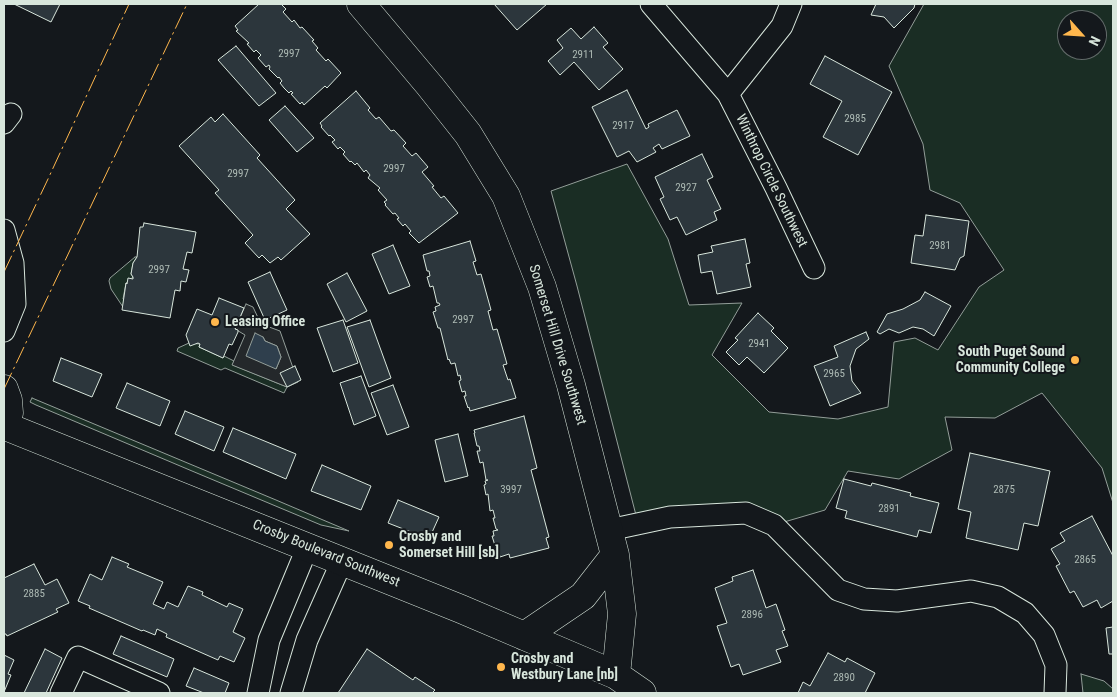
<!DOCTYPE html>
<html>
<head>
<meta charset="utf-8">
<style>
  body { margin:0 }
  #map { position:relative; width:1117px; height:697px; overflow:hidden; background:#14181c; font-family:"Roboto Condensed",sans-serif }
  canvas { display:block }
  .frame { position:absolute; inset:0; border:5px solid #d8e6dc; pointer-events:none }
  .north { position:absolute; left:1057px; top:10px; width:50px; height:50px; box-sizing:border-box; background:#14181c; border:1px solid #626a69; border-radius:50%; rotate:116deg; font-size:14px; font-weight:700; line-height:20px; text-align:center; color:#d8e6dc }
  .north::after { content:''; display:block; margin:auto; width:18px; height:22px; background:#ffb74d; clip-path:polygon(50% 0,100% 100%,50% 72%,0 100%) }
</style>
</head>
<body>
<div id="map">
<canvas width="1117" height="697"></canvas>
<div class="frame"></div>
<div class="north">N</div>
</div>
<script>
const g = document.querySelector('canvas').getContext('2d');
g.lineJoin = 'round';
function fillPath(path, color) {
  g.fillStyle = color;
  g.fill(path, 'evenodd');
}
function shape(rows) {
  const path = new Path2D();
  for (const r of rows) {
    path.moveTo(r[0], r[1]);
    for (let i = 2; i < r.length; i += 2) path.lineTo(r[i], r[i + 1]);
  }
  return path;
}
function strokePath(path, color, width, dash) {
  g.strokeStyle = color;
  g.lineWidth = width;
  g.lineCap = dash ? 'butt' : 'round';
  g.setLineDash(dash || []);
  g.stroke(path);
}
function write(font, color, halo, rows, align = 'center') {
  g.font = font + ' "Roboto Condensed",sans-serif';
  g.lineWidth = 4;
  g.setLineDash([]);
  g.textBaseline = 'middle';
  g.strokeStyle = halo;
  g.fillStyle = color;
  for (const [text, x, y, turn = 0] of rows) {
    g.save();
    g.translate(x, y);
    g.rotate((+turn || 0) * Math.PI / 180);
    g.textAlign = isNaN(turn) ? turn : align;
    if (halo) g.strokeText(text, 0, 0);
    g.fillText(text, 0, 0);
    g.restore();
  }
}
const green = shape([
  [924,4,1113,4,1113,503,1102,468,1042,393,995,418,945,417,952,450,899,479,848,471,825,510,774,525,746,513,638,523,577,286,551,191,627,164,668,239,689,305,742,303,712,355,769,412,838,419,888,407,894,342,915,338,938,350,979,287,1004,270,960,203,930,190,923,144,889,66,924,4],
  [1067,20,1097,20,1097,50,1067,50,1067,20],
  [135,257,137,257,133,263,131,274,133,277,126,283,123,299,125,300,123,307,111,289,109,281,110,278,135,257],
  [189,343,200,344,199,347,223,358,224,356,234,361,233,365,287,387,284,393,225,368,221,370,177,351,178,348,189,343],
  [32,398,276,500,349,531,321,525,192,471,36,405,30,402,32,398],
  [1081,674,1104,681,1113,689,1113,693,1083,693,1081,674]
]);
fillPath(green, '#1a2d24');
strokePath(green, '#939e99', 1);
const parking = shape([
  [246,304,253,307,261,324,280,331,298,382,287,387,232,365,245,335,235,329,246,304],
  [263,337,265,341,277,346,281,357,276,369,263,337]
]);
fillPath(parking, '#24282b');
strokePath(parking, '#939e99', 1);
const water = shape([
  [255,333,263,337,265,341,277,346,281,357,276,369,246,356,255,333]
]);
fillPath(water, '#2f3f4d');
strokePath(water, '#939e99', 1);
const building = shape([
  [14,4,60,4,51,22,14,4],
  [259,4,281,4,286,9,283,12,292,22,294,20,300,28,302,27,314,40,312,41,318,48,316,50,326,61,328,59,341,73,327,88,325,86,304,105,302,102,300,104,291,94,293,93,291,91,289,93,284,88,280,83,282,81,279,77,278,78,269,69,270,67,269,65,266,67,258,58,261,55,256,50,254,52,247,44,249,43,236,31,238,30,235,26,259,4],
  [494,4,547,4,517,30,494,4],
  [876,4,915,4,914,8,894,28,884,17,871,15,876,4],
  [594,27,608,43,603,47,623,69,599,90,574,62,560,75,548,61,563,48,557,40,571,28,581,39,594,27],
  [236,46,276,93,259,106,218,60,236,46],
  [825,56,892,92,858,155,823,137,842,101,810,84,825,56],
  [627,90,646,129,649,127,648,124,677,110,690,136,662,149,659,144,653,148,656,152,637,162,629,151,617,157,592,107,627,90],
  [356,91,370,108,368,110,376,119,379,117,391,131,394,130,406,143,403,146,412,156,416,153,428,167,422,172,434,186,432,187,441,198,444,196,458,213,419,243,409,233,411,231,405,224,403,226,397,219,399,218,395,213,393,214,385,205,386,204,384,202,387,200,378,190,380,188,368,178,370,175,366,170,364,172,357,163,355,165,351,161,350,162,343,154,345,152,340,147,338,149,332,142,335,140,330,135,329,136,321,127,322,126,320,123,356,91],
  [285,106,314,138,297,152,269,120,285,106],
  [223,114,260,155,257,158,295,200,286,209,310,234,281,260,278,257,270,263,262,255,259,258,245,243,253,235,215,193,219,190,179,146,211,117,215,122,223,114],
  [702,154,713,177,707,180,721,209,714,212,717,220,686,235,677,217,670,220,660,199,664,197,655,177,702,154],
  [926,215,969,221,964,256,960,258,955,270,911,263,915,235,923,236,926,215],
  [144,223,196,232,192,253,187,252,183,269,189,270,186,282,181,281,180,291,175,290,170,318,122,310,126,283,127,284,128,278,133,279,133,277,131,274,133,263,137,257,140,227,143,227,144,223],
  [745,239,750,263,746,264,751,287,717,294,712,271,701,273,698,255,713,252,711,246,745,239],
  [470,241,476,261,473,262,477,275,481,274,491,310,488,311,493,330,497,329,507,364,503,365,508,380,510,379,516,398,470,411,469,407,468,408,464,396,466,396,465,391,462,392,460,385,459,381,461,380,460,375,458,376,455,363,451,364,449,359,448,360,440,328,438,328,433,312,436,311,435,307,440,305,439,303,437,303,433,286,430,287,427,277,430,276,429,271,427,271,423,255,470,241],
  [393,245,410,286,389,294,372,254,393,245],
  [270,272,287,310,265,320,248,282,270,272],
  [347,273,367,311,346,322,327,284,347,273],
  [925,292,951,306,934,336,923,329,913,327,899,333,889,329,880,334,877,332,887,314,903,309,920,300,925,292],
  [219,298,244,308,235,329,238,330,238,332,232,345,229,344,223,358,199,347,200,344,198,343,190,346,186,335,197,309,212,315,219,298],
  [758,313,774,328,771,331,788,348,764,373,747,357,739,365,726,352,738,340,735,338,758,313],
  [343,320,358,363,333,372,317,328,343,320],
  [370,320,391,378,369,387,347,327,370,320],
  [866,332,869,339,856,349,850,366,852,381,861,393,830,406,814,366,838,357,834,346,866,332],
  [61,358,102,374,92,397,53,381,61,358],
  [295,366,301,380,287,387,280,373,295,366],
  [361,376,376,416,354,425,340,383,361,376],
  [127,383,170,401,160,426,116,408,127,383],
  [393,385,409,427,387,435,371,393,393,385],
  [185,411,224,427,214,451,175,434,185,411],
  [524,416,537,468,531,470,549,537,546,538,549,548,510,558,509,554,500,557,499,552,497,552,492,536,494,536,493,531,498,530,496,529,493,518,495,518,493,510,490,511,488,494,486,495,484,485,486,484,485,481,488,480,486,480,483,462,480,463,477,451,480,451,479,446,477,446,474,433,475,433,474,430,524,416],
  [233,428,296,454,286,479,223,452,233,428],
  [458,434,468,476,445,482,435,440,458,434],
  [970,453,1050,471,1038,526,1024,523,1018,550,966,538,971,512,958,509,970,453],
  [322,465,371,486,361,510,311,491,322,465],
  [844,479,871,486,872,483,911,493,910,496,939,503,931,533,919,530,917,537,845,518,847,511,836,508,844,479],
  [398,500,439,517,429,539,388,523,398,500],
  [1092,516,1113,556,1113,601,1101,608,1097,600,1083,607,1074,591,1070,593,1056,566,1060,564,1051,549,1065,541,1060,533,1092,516],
  [112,557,129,564,127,567,163,582,153,604,164,609,167,602,178,607,188,586,203,592,202,595,227,607,229,603,243,609,233,632,245,638,234,662,220,656,218,660,166,637,167,634,157,629,155,635,143,630,142,631,89,608,90,606,78,601,90,574,102,580,112,557],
  [34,564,45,585,57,579,69,603,56,609,58,612,7,636,6,634,4,634,4,578,34,564],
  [753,570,766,608,776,604,785,630,782,631,788,646,776,650,781,662,743,675,739,664,731,667,717,626,727,623,715,588,733,581,732,577,753,570],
  [1113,627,1113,654,1109,654,1106,628,1113,627],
  [121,636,174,659,167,677,113,654,121,636],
  [45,649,62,658,46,693,24,693,45,649],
  [367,649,413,680,415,677,435,690,432,693,338,693,367,649],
  [828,653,845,662,847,658,875,673,865,693,798,693,803,682,810,686,828,653],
  [4,655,14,660,8,674,11,675,4,692,4,655],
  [194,668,229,683,225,693,204,693,186,686,194,668]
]);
fillPath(building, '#2c363c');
strokePath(building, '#d8e6dc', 1);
const minor = shape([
  [651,4,728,94,776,188,814,268],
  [728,94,782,26,791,4],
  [4,123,11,114],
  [4,230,13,263,15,304,4,331],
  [609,530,670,517,746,513,774,525,838,590,864,599,897,601,971,591,998,597,1025,613,1044,635,1056,665,1055,693],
  [61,693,78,657,159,693],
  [258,693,269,640,308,546],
  [291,693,307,640,342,561]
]);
const tertiary = shape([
  [361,4,430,86,468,134,506,196,542,287,571,385,615,555,622,614,616,675],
  [4,389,8,400,9,413,4,427],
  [5,426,461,609,616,675,642,693],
  [524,636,583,596,615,555]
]);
strokePath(minor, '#d8e6dc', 23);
strokePath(tertiary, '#d8e6dc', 29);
strokePath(minor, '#14181c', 21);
strokePath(tertiary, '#14181c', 28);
strokePath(shape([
  [4,272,48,179,129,4],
  [4,389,187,4]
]), '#ffb74d', 1, [18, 4, 2.5, 4]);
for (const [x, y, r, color] of [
  [215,322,5,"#ffb74d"],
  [1075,360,5,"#ffb74d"],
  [389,545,5,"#ffb74d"],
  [501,667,5,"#ffb74d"]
]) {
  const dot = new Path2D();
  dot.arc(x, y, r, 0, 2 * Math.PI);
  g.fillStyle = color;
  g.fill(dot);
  strokePath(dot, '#14181c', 2);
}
write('11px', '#adbab4', null, [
  ["2997",289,54],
  ["2911",583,55],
  ["2985",855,119],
  ["2917",623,126],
  ["2997",394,169],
  ["2997",238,174],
  ["2927",686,188],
  ["2981",940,246],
  ["2997",159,270],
  ["2997",463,320],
  ["2941",759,344],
  ["2965",834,374],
  ["3997",511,490],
  ["2875",1004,490],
  ["2891",889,509],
  ["2865",1085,560],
  ["2885",34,594],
  ["2896",752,615],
  ["2890",844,678]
]);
write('14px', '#d8e6dc', '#14181c', [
  ["Winthrop Circle Southwest",771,181,64],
  ["Somerset Hill Drive Southwest",557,345,73],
  ["Crosby Boulevard Southwest",326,554,22]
]);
write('bold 14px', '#d8e6dc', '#14181c', [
  ["Leasing Office",225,322],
  ["South Puget Sound",1065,352,"right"],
  ["Community College",1065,368,"right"],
  ["Crosby and",399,537],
  ["Somerset Hill [sb]",399,553],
  ["Crosby and",511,659],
  ["Westbury Lane [nb]",511,675]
], 'left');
</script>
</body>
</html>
